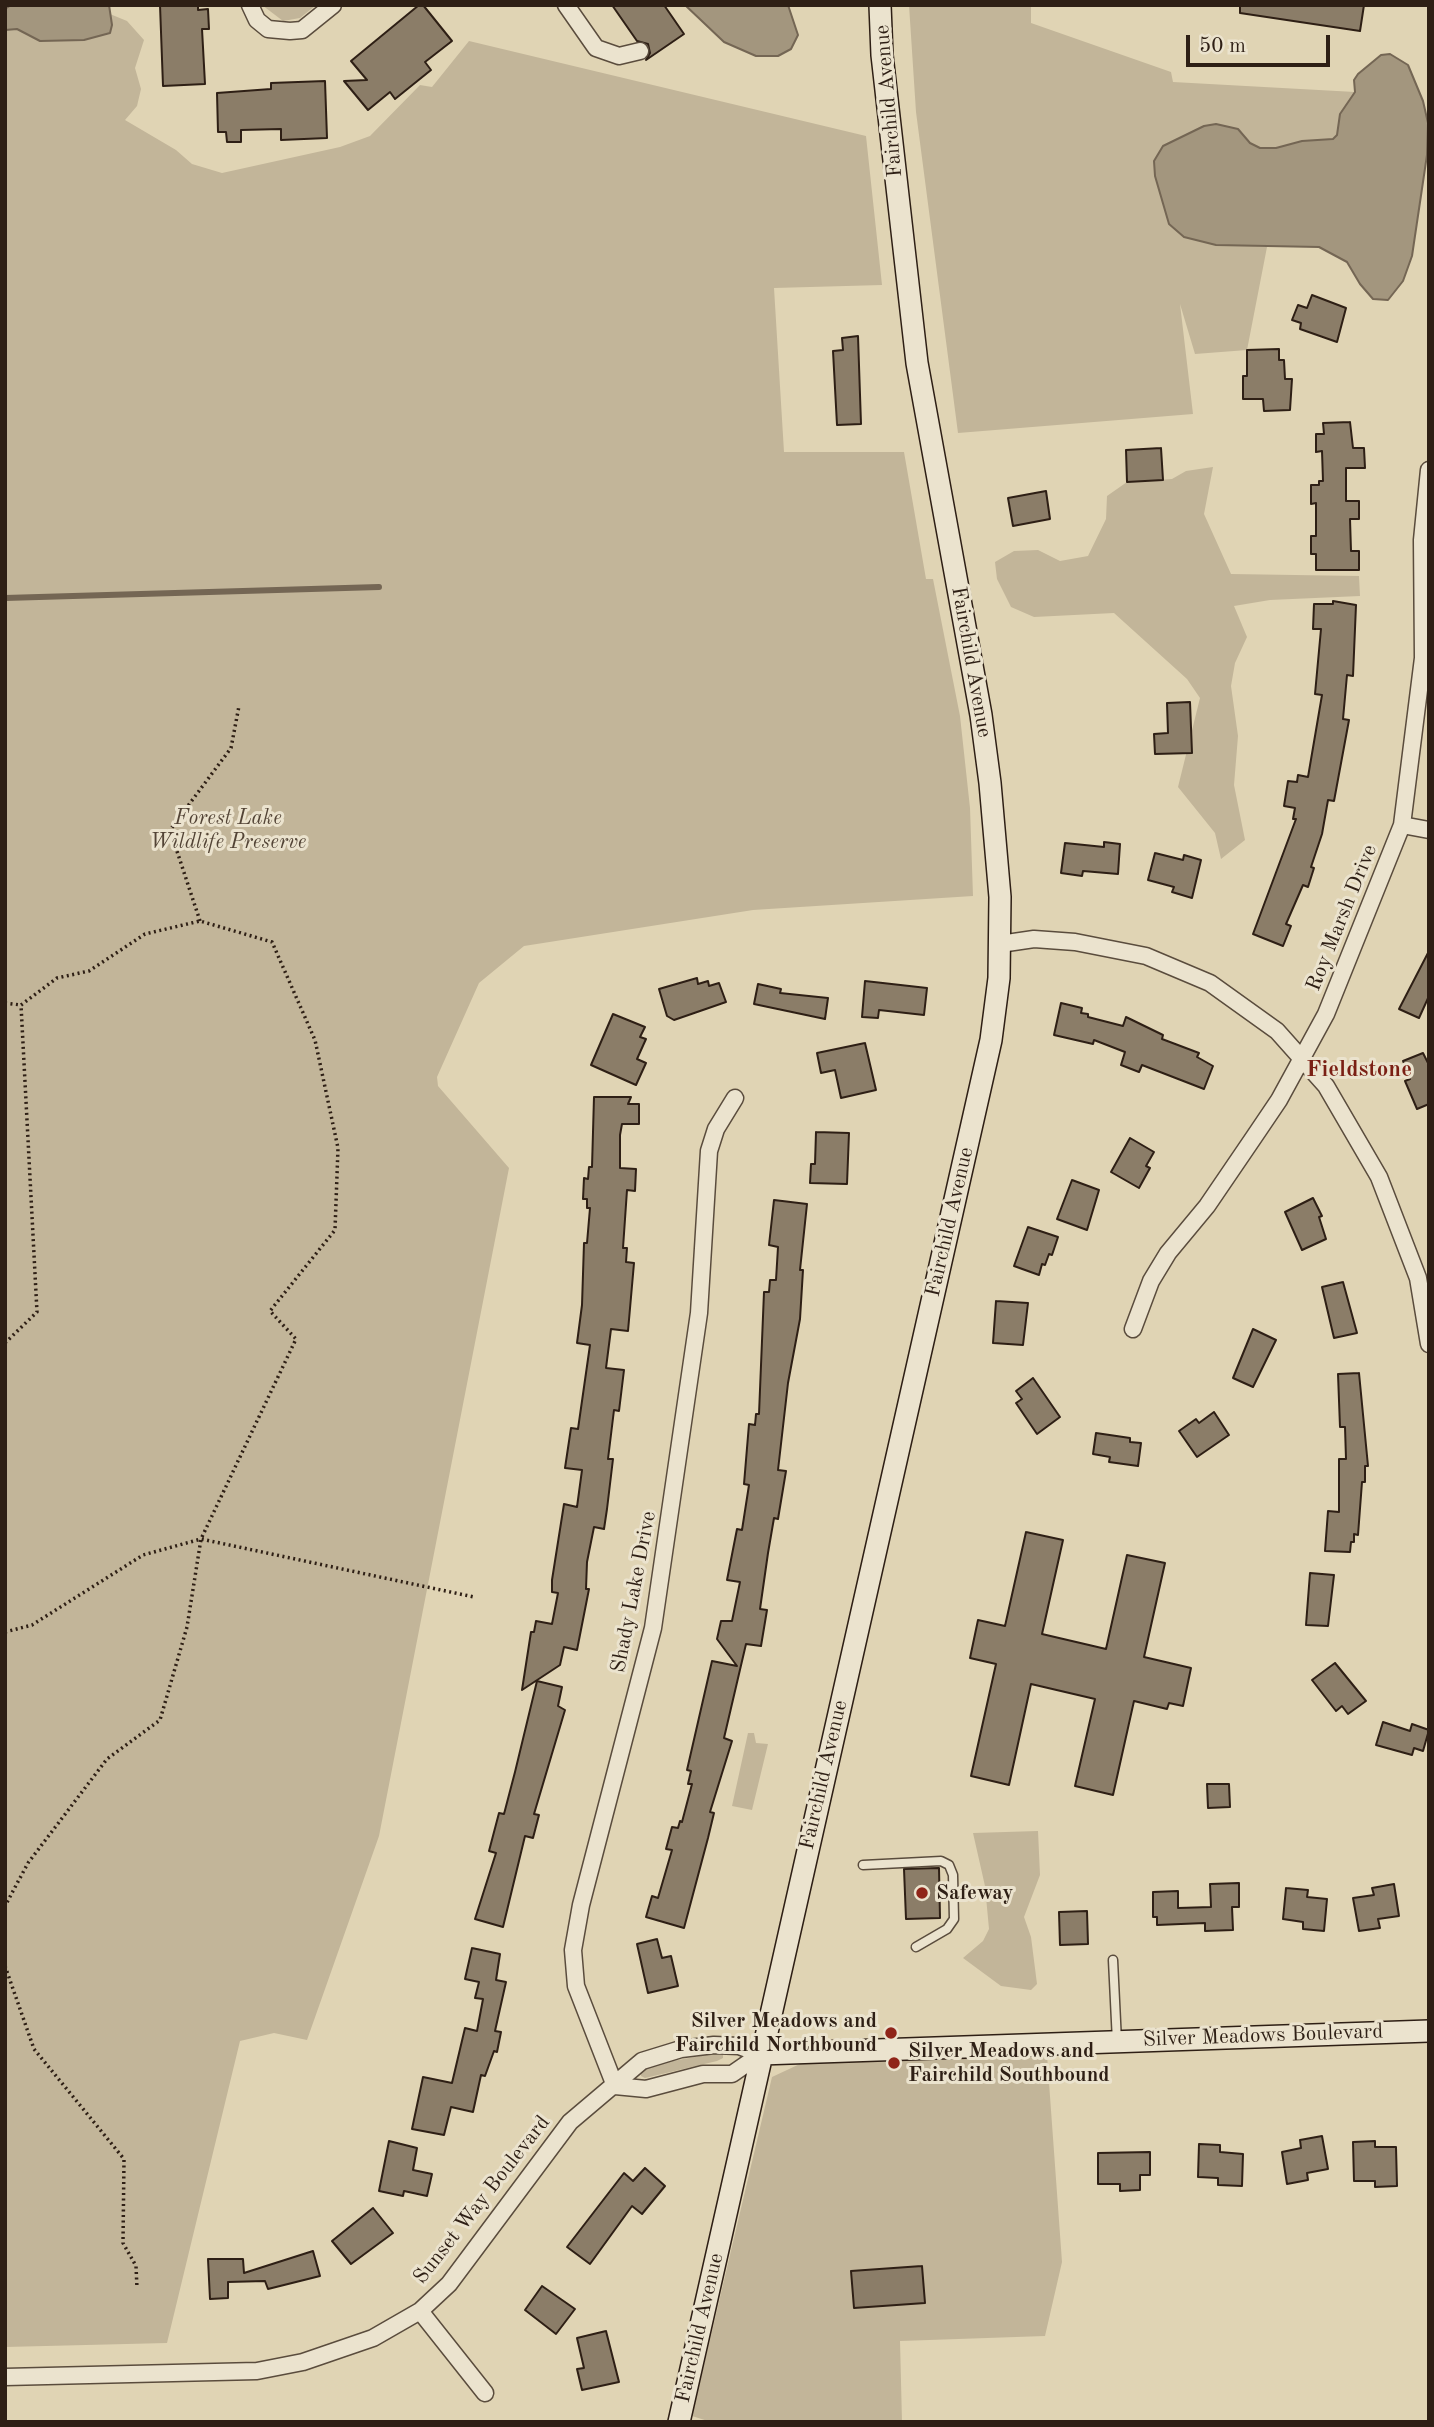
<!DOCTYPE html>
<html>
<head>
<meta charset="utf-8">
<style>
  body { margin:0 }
  #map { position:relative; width:1434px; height:2427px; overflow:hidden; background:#e0d4b4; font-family:"Old Standard TT",serif }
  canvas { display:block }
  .frame { position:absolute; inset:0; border:7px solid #2e1f15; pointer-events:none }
  .scale { position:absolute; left:1186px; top:35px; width:144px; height:32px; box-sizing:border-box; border:4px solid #2e1f15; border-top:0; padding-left:9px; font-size:21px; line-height:24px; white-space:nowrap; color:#2e1f15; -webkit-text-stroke:5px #ebe3ce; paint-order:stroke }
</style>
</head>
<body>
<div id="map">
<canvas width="1434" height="2427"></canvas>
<div class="frame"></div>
<div class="scale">50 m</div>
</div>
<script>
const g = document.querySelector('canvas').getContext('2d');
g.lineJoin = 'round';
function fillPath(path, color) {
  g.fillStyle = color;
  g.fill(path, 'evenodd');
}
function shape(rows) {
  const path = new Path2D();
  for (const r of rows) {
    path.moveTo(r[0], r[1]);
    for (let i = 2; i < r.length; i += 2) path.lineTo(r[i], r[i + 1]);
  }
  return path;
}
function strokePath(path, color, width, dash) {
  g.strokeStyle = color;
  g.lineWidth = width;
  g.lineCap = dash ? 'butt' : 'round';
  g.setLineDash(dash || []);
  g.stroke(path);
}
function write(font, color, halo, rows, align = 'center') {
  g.font = font + ' "Old Standard TT",serif';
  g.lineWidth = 6;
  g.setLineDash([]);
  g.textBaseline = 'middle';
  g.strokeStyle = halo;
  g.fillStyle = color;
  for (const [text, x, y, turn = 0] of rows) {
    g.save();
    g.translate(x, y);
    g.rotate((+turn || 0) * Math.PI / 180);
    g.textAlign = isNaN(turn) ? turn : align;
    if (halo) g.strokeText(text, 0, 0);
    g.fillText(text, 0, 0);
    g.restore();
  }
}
fillPath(shape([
  [5,5,88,5,127,21,144,40,135,68,141,89,137,106,125,120,176,150,192,164,222,173,340,147,370,136,420,85,432,87,469,41,866,136,882,285,774,288,784,452,904,452,926,579,933,579,960,716,970,808,973,896,753,910,524,946,479,983,437,1077,438,1086,509,1168,379,1836,307,2040,274,2033,240,2041,167,2343,5,2347],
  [262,5,316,5,300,18,283,21],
  [909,5,1031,5,1031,23,1171,72,1173,82,1355,92,1340,114,1337,135,1333,139,1302,141,1276,148,1260,148,1204,126,1163,146,1154,161,1169,224,1202,242,1267,247,1247,350,1195,354,1180,304,1193,414,958,433,916,112],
  [1213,467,1204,514,1231,574,1359,576,1360,596,1270,600,1234,606,1247,637,1235,663,1231,686,1238,736,1234,785,1245,840,1221,859,1215,833,1178,787,1200,698,1187,679,1114,613,1034,617,1011,607,997,579,995,562,1014,551,1038,550,1060,561,1088,556,1106,519,1107,496,1127,482,1172,479,1186,471],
  [748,1733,754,1733,756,1743,768,1744,752,1810,732,1806],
  [1038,1831,1040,1875,1024,1917,1031,1937,1037,1984,1031,1990,1001,1986,963,1958,983,1941,989,1929,985,1886,973,1833],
  [723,2052,723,2058,717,2061,645,2078,641,2076,641,2070,661,2063],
  [1047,2055,1062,2262,1045,2336,900,2341,902,2422,711,2422,692,2416,772,2077,802,2063]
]), '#c2b599');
const water = shape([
  [11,5,109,5,112,25,110,33,84,40,40,41,17,29,5,30,5,9,11,5],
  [685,5,788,5,798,35,791,49,778,56,756,56,724,42,685,5],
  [1390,54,1408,65,1423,101,1428,123,1427,155,1412,256,1403,281,1388,300,1373,299,1360,284,1347,262,1319,247,1216,245,1184,237,1169,224,1155,176,1154,161,1163,146,1204,126,1216,124,1238,129,1250,143,1260,148,1276,148,1302,141,1333,139,1337,135,1340,114,1355,92,1354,80,1358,74,1381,55,1390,54]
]);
fillPath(water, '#a3967e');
strokePath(water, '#746654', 2);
strokePath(shape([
  [5,598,379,587]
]), '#746654', 6);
const building = shape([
  [160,5,198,5,198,10,208,9,209,29,202,29,205,84,163,86,160,5],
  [419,5,423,5,452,41,425,62,431,70,395,99,390,92,368,110,344,81,367,80,351,61,419,5],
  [612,5,664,5,684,34,646,60,650,53,648,44,637,41,612,5],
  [1240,5,1364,5,1360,31,1240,13,1240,5],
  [325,81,327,138,281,140,281,129,241,130,241,142,227,142,226,132,218,132,217,93,271,89,271,83,325,81],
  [1312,295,1346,308,1337,342,1300,329,1301,323,1292,320,1298,305,1307,308,1312,295],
  [858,336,861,424,837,425,833,351,843,350,842,338,858,336],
  [1279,349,1279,360,1284,360,1285,379,1292,379,1290,410,1264,411,1263,399,1243,399,1243,376,1247,376,1247,350,1279,349],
  [1350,422,1353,448,1364,448,1365,468,1346,468,1346,501,1359,501,1359,519,1350,519,1351,551,1359,551,1359,570,1316,570,1316,554,1311,554,1311,536,1316,536,1316,503,1311,504,1311,485,1319,485,1319,481,1323,481,1322,451,1316,452,1316,434,1324,434,1323,423,1350,422],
  [1161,448,1163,480,1127,482,1126,450,1161,448],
  [1046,491,1050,519,1013,526,1008,498,1046,491],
  [1333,601,1356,605,1353,676,1347,675,1343,719,1349,720,1334,801,1328,800,1322,834,1311,867,1314,868,1308,887,1303,885,1286,924,1291,926,1283,946,1253,934,1296,819,1293,819,1295,808,1284,806,1288,781,1297,782,1298,775,1308,777,1322,695,1315,694,1321,629,1313,629,1314,604,1333,604,1333,601],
  [1190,702,1192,753,1155,754,1154,734,1168,733,1167,703,1190,702],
  [1104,842,1120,844,1118,874,1083,871,1082,876,1061,873,1065,843,1104,847,1104,842],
  [1155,853,1183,860,1184,855,1201,860,1192,898,1172,892,1174,887,1148,880,1155,853],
  [1429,951,1429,996,1419,1018,1399,1009,1429,951],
  [697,978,698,984,708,981,709,986,719,983,726,1002,674,1020,667,1016,659,989,697,978],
  [865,981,927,988,924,1015,879,1010,878,1018,862,1017,865,981],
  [758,984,781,989,780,993,828,998,825,1019,754,1004,758,984],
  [1061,1003,1082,1008,1081,1013,1088,1014,1088,1017,1123,1026,1126,1017,1163,1035,1162,1039,1199,1053,1197,1057,1213,1066,1204,1089,1142,1065,1139,1072,1121,1065,1125,1052,1094,1040,1093,1044,1054,1035,1061,1003],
  [613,1014,645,1027,640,1037,646,1039,637,1059,646,1063,636,1085,591,1065,613,1014],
  [865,1043,876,1090,841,1098,835,1070,821,1073,817,1053,865,1043],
  [1423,1053,1429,1065,1429,1104,1417,1109,1405,1081,1410,1079,1403,1061,1423,1053],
  [594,1097,631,1097,628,1104,639,1104,639,1124,622,1124,620,1135,620,1168,636,1169,635,1191,627,1190,623,1248,627,1248,626,1262,634,1263,628,1331,611,1329,606,1368,624,1370,619,1411,614,1410,608,1459,613,1459,607,1509,604,1529,594,1527,587,1562,586,1589,589,1589,577,1650,564,1647,560,1665,522,1690,531,1632,534,1632,536,1621,552,1624,558,1593,552,1592,552,1580,564,1504,577,1507,582,1470,565,1468,571,1428,578,1429,590,1345,577,1343,582,1305,584,1243,587,1243,590,1208,587,1208,587,1199,583,1199,584,1178,588,1179,589,1167,592,1167,594,1097],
  [816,1132,849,1133,847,1184,810,1183,811,1164,815,1164,816,1132],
  [1130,1138,1154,1152,1146,1166,1150,1168,1139,1188,1111,1172,1130,1138],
  [1072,1180,1099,1190,1087,1230,1057,1219,1072,1180],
  [1313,1198,1322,1216,1319,1217,1326,1239,1302,1250,1285,1212,1313,1198],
  [774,1200,807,1204,800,1270,803,1270,800,1319,788,1383,778,1470,786,1471,778,1519,774,1518,768,1553,760,1609,767,1610,761,1646,746,1644,724,1738,732,1741,710,1812,714,1813,708,1838,684,1928,646,1917,652,1896,658,1898,672,1850,666,1849,672,1827,678,1828,680,1821,682,1822,692,1784,688,1784,691,1771,687,1770,712,1661,737,1666,717,1639,721,1621,732,1621,740,1582,727,1580,737,1529,742,1530,749,1485,744,1484,749,1424,755,1425,756,1414,759,1414,764,1292,769,1292,770,1280,776,1280,778,1247,769,1245,774,1200],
  [1028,1227,1058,1237,1052,1255,1049,1254,1045,1265,1042,1264,1039,1275,1014,1266,1028,1227],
  [1343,1282,1357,1333,1334,1338,1322,1287,1343,1282],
  [996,1301,1028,1303,1023,1345,993,1343,996,1301],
  [1253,1329,1276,1340,1253,1387,1233,1378,1253,1329],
  [1359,1373,1368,1466,1365,1466,1365,1482,1362,1482,1358,1535,1354,1534,1354,1542,1351,1542,1350,1552,1325,1551,1328,1511,1339,1512,1339,1459,1346,1459,1345,1427,1340,1427,1338,1374,1359,1373],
  [1033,1378,1060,1417,1037,1434,1016,1403,1022,1399,1016,1391,1033,1378],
  [1214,1412,1229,1435,1197,1457,1179,1431,1196,1419,1199,1423,1214,1412],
  [1096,1433,1130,1438,1130,1442,1141,1443,1138,1466,1109,1462,1110,1457,1093,1454,1096,1433],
  [1026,1532,1063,1540,1042,1634,1106,1649,1127,1555,1165,1563,1144,1657,1191,1668,1183,1706,1169,1703,1167,1709,1134,1701,1113,1795,1075,1786,1095,1699,1031,1684,1009,1785,971,1776,996,1664,970,1658,978,1620,1005,1626,1026,1532],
  [1310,1573,1334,1575,1328,1626,1306,1625,1310,1573],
  [1335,1663,1366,1701,1348,1714,1342,1706,1336,1711,1312,1680,1335,1663],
  [537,1681,562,1687,558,1706,565,1710,534,1814,539,1815,533,1838,525,1836,503,1927,475,1919,496,1853,489,1851,499,1813,504,1814,515,1772,537,1681],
  [1383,1722,1410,1731,1412,1724,1429,1730,1423,1751,1414,1748,1412,1755,1376,1745,1383,1722],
  [1207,1784,1229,1784,1230,1807,1208,1808,1207,1784],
  [939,1868,940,1918,906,1919,904,1869,939,1868],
  [1239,1883,1239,1907,1232,1907,1233,1930,1205,1931,1205,1923,1157,1925,1157,1917,1153,1917,1153,1892,1178,1891,1178,1908,1211,1907,1210,1884,1239,1883],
  [1394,1884,1399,1916,1378,1919,1380,1928,1359,1931,1353,1898,1374,1895,1372,1888,1394,1884],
  [1286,1888,1308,1890,1307,1897,1327,1899,1324,1931,1303,1929,1303,1922,1283,1919,1286,1888],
  [1087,1911,1088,1944,1060,1945,1059,1912,1087,1911],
  [657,1939,662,1958,671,1956,678,1986,648,1993,637,1944,657,1939],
  [472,1948,500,1954,496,1980,506,1982,495,2031,501,2032,497,2052,494,2051,485,2076,481,2075,473,2112,451,2107,444,2135,412,2129,423,2077,452,2083,465,2028,477,2031,483,1999,475,1998,479,1982,465,1979,472,1948],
  [1322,2136,1328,2169,1307,2173,1308,2180,1287,2184,1282,2152,1301,2148,1300,2140,1322,2136],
  [389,2141,417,2148,413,2170,432,2174,427,2196,404,2191,403,2196,379,2191,389,2141],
  [1375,2141,1375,2147,1396,2147,1397,2186,1375,2187,1375,2181,1354,2181,1353,2142,1375,2141],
  [1199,2144,1220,2145,1220,2152,1243,2154,1242,2186,1218,2185,1218,2178,1198,2177,1199,2144],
  [1150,2152,1150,2175,1140,2175,1140,2190,1120,2191,1120,2184,1098,2184,1098,2153,1150,2152],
  [645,2168,665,2186,642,2214,632,2206,590,2264,567,2247,624,2173,633,2181,645,2168],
  [373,2208,393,2233,351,2264,332,2241,373,2208],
  [313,2251,320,2276,268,2289,265,2281,228,2282,228,2298,210,2299,208,2259,243,2259,244,2273,313,2251],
  [922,2266,925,2303,854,2308,851,2271,922,2266],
  [542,2286,575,2309,556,2334,525,2310,542,2286],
  [606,2331,619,2382,582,2390,577,2369,584,2368,577,2338,606,2331]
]);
fillPath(building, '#8b7d68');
strokePath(building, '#2e1f15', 2);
const lane = shape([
  [863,1865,941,1861,949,1865,953,1875,954,1919,947,1929,916,1947],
  [1113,1960,1117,2042]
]);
const street = shape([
  [250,5,257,20,268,29,290,31,302,30,333,5],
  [566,5,596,48,619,56,640,51],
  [1402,825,1429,830],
  [1000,944,1034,939,1075,942,1146,956,1210,983,1277,1031,1326,1086,1379,1177,1418,1278,1429,1344],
  [1133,1329,1151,1281,1168,1253,1207,1206,1254,1137,1279,1100,1326,1014,1402,825,1423,658,1422,540,1429,470],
  [615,2086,576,1986,573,1950,581,1905,653,1628,699,1313,709,1151,716,1129,735,1098],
  [615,2086,646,2089,703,2074,732,2074,761,2054],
  [420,2311,485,2393],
  [5,2377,257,2371,303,2362,373,2338,420,2311,449,2284,570,2122,642,2061,681,2049,714,2045,739,2046,761,2054]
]);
const secondary = shape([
  [761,2054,1429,2031],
  [679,2422,991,1040,999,978,1000,897,990,783,981,715,917,363,882,55,880,5]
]);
strokePath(lane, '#5a4c3d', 11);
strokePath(street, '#5a4c3d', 19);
strokePath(secondary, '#2e1f15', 24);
strokePath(shape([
  [200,921,170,830,231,748,239,706],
  [5,1003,21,1005],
  [5,1343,37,1312,21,1005,57,978,89,971,145,934,200,921,272,942,315,1040,338,1148,335,1230,270,1311,296,1339,201,1539,187,1627,160,1720,107,1759,28,1863,5,1906],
  [5,1632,32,1625,143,1555,201,1539,474,1597],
  [5,1966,34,2049,124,2159,123,2243,136,2266,137,2288]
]), '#2e1f15', 3.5, [2, 3.5]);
strokePath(lane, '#ebe3ce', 8);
strokePath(street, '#ebe3ce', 16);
strokePath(secondary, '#ebe3ce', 21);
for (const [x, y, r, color] of [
  [922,1893,7,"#8f2418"],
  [891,2033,7,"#8f2418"],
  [894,2063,7,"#8f2418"]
]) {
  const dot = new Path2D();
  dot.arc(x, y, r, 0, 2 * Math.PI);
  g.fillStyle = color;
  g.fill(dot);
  strokePath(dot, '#ebe3ce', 2.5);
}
write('21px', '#2e1f15', '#ebe3ce', [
  ["Fairchild Avenue",889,101,-95],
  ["Fairchild Avenue",971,662,80],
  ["Roy Marsh Drive",1342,918,-68],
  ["Fairchild Avenue",950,1222,-77],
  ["Shady Lake Drive",634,1592,-79],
  ["Fairchild Avenue",824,1775,-77],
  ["Silver Meadows Boulevard",1263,2036,-2],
  ["Sunset Way Boulevard",482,2200,-52],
  ["Fairchild Avenue",700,2328,-77]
]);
write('italic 21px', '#534436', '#ebe3ce', [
  ["Forest Lake",228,818],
  ["Wildlife Preserve",228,842]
]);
write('bold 21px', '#2e1f15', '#ebe3ce', [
  ["Safeway",936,1893],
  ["Silver Meadows and",877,2021,"right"],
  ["Fairchild Northbound",877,2045,"right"],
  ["Silver Meadows and",908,2051],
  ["Fairchild Southbound",908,2075]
], 'left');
write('bold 23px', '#7a1f14', '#ebe3ce', [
  ["Fieldstone",1359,1070]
]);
</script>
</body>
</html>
